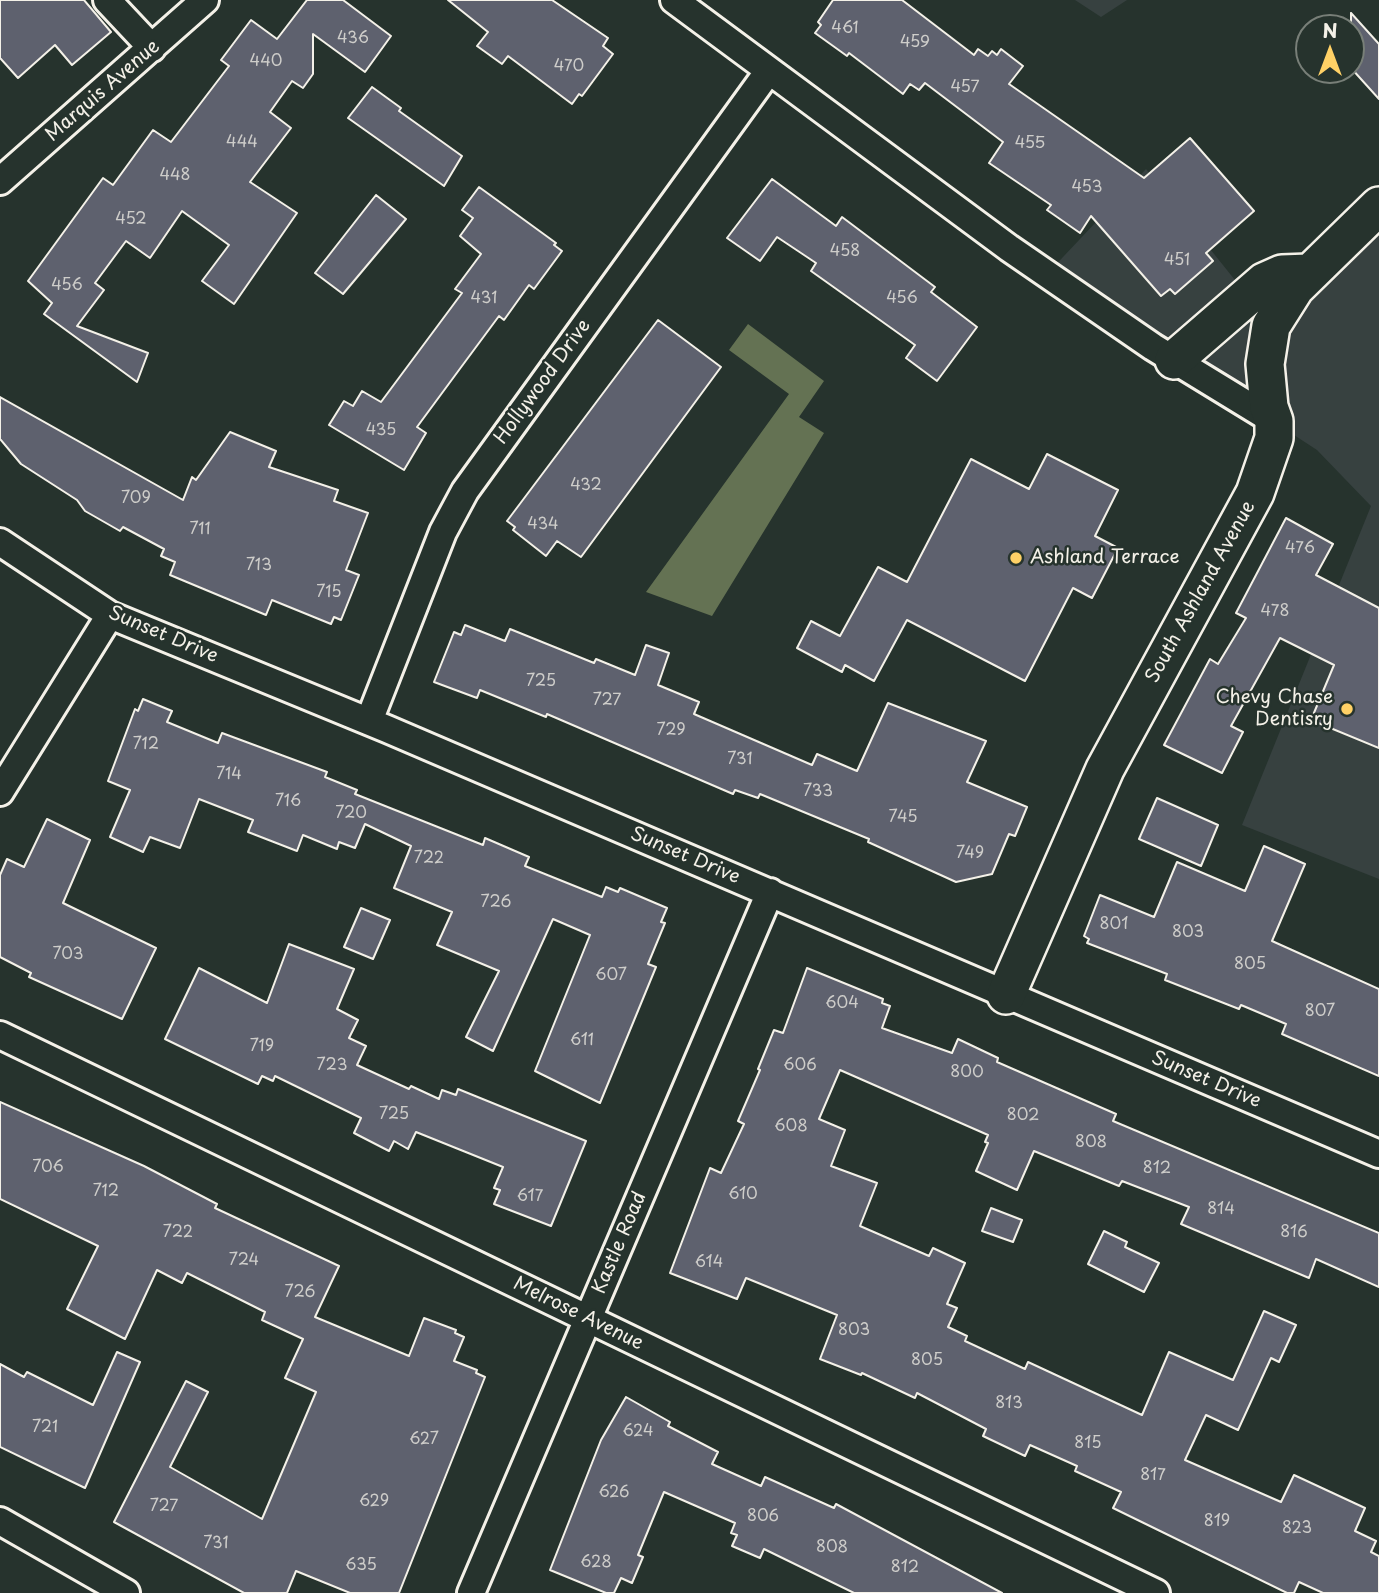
<!DOCTYPE html>
<html>
<head>
<meta charset="utf-8">
<style>
  body { margin:0 }
  #map { position:relative; width:1379px; height:1593px; overflow:hidden; background:#26332d; font-family:"Playpen Sans",sans-serif }
  canvas { display:block }
  .north { position:absolute; left:1295px; top:14px; width:70px; height:70px; box-sizing:border-box; background:#26332d; border:2px solid #787f78; border-radius:50%; rotate:0deg; font-size:19px; font-weight:700; line-height:28px; text-align:center; color:#f4f1e8 }
  .north::after { content:''; display:block; margin:auto; width:24px; height:32px; background:#ffd166; clip-path:polygon(50% 0,100% 100%,50% 72%,0 100%) }
</style>
</head>
<body>
<div id="map">
<canvas width="1379" height="1593"></canvas>
<div class="north">N</div>
</div>
<script>
const g = document.querySelector('canvas').getContext('2d');
g.lineJoin = 'round';
function fillPath(path, color) {
  g.fillStyle = color;
  g.fill(path, 'evenodd');
}
function shape(rows) {
  const path = new Path2D();
  for (const r of rows) {
    path.moveTo(r[0], r[1]);
    for (let i = 2; i < r.length; i += 2) path.lineTo(r[i], r[i + 1]);
  }
  return path;
}
function strokePath(path, color, width, dash) {
  g.strokeStyle = color;
  g.lineWidth = width;
  g.lineCap = dash ? 'butt' : 'round';
  g.setLineDash(dash || []);
  g.stroke(path);
}
function write(font, color, halo, rows, align = 'center') {
  g.font = font + ' "Playpen Sans",sans-serif';
  g.lineWidth = 5;
  g.setLineDash([]);
  g.textBaseline = 'middle';
  g.strokeStyle = halo;
  g.fillStyle = color;
  for (const [text, x, y, turn = 0] of rows) {
    g.save();
    g.translate(x, y);
    g.rotate((+turn || 0) * Math.PI / 180);
    g.textAlign = isNaN(turn) ? turn : align;
    if (halo) g.strokeText(text, 0, 0);
    g.fillText(text, 0, 0);
    g.restore();
  }
}
fillPath(shape([
  [1075,0,1127,0,1101,17],
  [1146,169,1271,325,1379,206,1379,879,1242,825,1371,506,1317,450,1047,274]
]), '#374140');
fillPath(shape([
  [748,324,824,381,799,417,824,433,712,616,646,592,789,394,729,350]
]), '#647253');
const building = shape([
  [0,0,84,0,111,32,72,65,55,45,18,78,0,58,0,0],
  [307,0,343,0,391,36,365,72,313,34,313,74,303,88,292,81,270,112,291,128,250,182,297,213,234,304,202,281,229,245,182,211,150,258,126,241,95,283,104,290,77,326,148,353,137,382,44,314,52,303,28,281,103,178,113,185,153,130,171,142,229,66,221,60,251,20,277,39,307,0],
  [448,0,552,0,608,38,603,46,613,54,582,96,579,94,572,104,508,56,502,64,477,46,488,32,448,0],
  [833,0,902,0,974,55,978,49,988,56,992,51,997,55,1001,49,1023,66,1009,84,1144,178,1190,138,1254,211,1206,253,1213,261,1175,294,1170,289,1161,296,1091,216,1080,233,1047,210,1051,205,989,163,1003,142,925,83,919,90,910,84,903,94,849,53,847,56,815,33,821,25,818,22,833,0],
  [1351,13,1379,44,1379,99,1351,68,1351,13],
  [372,87,401,108,399,111,462,156,444,186,348,118,372,87],
  [772,179,836,226,842,217,935,287,931,292,977,327,937,381,906,358,915,345,811,271,816,263,777,237,760,261,727,238,772,179],
  [479,187,556,243,554,245,562,251,534,289,529,285,504,320,499,316,459,370,417,427,426,433,404,470,329,425,344,401,353,406,362,391,381,402,462,293,455,289,481,254,460,236,473,218,462,210,479,187],
  [376,195,406,219,343,294,315,273,376,195],
  [658,320,721,367,581,557,557,541,546,556,513,530,515,527,507,521,658,320],
  [0,397,183,500,192,477,196,480,230,432,276,451,269,467,338,490,334,501,368,513,346,570,359,575,341,620,334,617,331,624,272,600,266,615,170,575,175,562,161,556,164,549,123,527,120,531,85,511,77,500,21,464,0,439,0,397],
  [1047,454,1118,490,1095,536,1118,548,1092,598,1073,588,1025,681,907,620,874,681,845,665,842,672,797,648,811,621,840,636,878,567,907,582,971,459,1029,489,1047,454],
  [1286,518,1333,544,1316,575,1379,608,1379,748,1311,720,1334,665,1280,638,1231,726,1243,732,1222,773,1164,745,1210,659,1218,664,1246,618,1236,613,1286,518],
  [465,625,505,641,510,629,594,663,596,659,635,675,646,645,669,653,658,685,699,702,694,714,812,765,817,754,857,771,888,703,986,741,967,782,1027,807,1015,836,1009,834,992,874,956,882,868,842,869,839,760,794,758,798,735,790,733,794,547,714,546,717,480,690,477,698,434,682,454,632,461,635,465,625],
  [143,699,172,711,167,722,218,743,222,733,327,772,325,777,357,790,355,794,483,845,485,838,529,857,525,866,602,897,606,887,618,892,620,888,667,908,661,922,665,923,648,964,656,967,600,1103,535,1071,590,935,553,919,493,1051,466,1037,499,971,437,945,452,912,394,888,411,846,365,824,355,848,339,842,337,849,303,835,297,851,248,832,253,820,199,799,180,848,150,837,143,852,110,837,130,790,108,781,135,709,138,711,143,699],
  [1157,798,1218,825,1201,866,1139,839,1157,798],
  [47,819,90,840,63,903,156,948,122,1019,29,977,31,973,0,957,0,875,7,859,24,867,47,819],
  [1264,846,1305,864,1272,941,1379,989,1379,1076,1282,1034,1286,1024,1241,1005,1239,1009,1165,980,1167,974,1087,943,1089,939,1084,936,1100,895,1154,917,1177,862,1245,891,1264,846],
  [361,908,390,920,373,959,344,947,361,908],
  [289,944,354,969,337,1009,358,1020,349,1038,366,1046,357,1065,409,1089,411,1086,439,1099,442,1090,456,1095,458,1089,586,1141,551,1226,494,1204,500,1190,494,1188,503,1167,416,1132,408,1149,394,1141,389,1151,354,1133,361,1118,275,1076,273,1081,262,1076,258,1084,165,1039,199,968,267,1003,289,944],
  [807,968,883,999,882,1003,890,1006,882,1028,952,1053,958,1039,998,1058,997,1062,1116,1114,1113,1121,1379,1233,1379,1287,1316,1259,1309,1278,1181,1224,1189,1207,1122,1181,1119,1186,1034,1151,1017,1190,976,1171,988,1143,985,1142,988,1135,840,1070,819,1119,845,1130,831,1166,877,1183,860,1226,929,1256,933,1248,965,1263,947,1304,957,1308,948,1327,967,1336,965,1341,1025,1369,1028,1362,1142,1415,1169,1352,1233,1380,1264,1311,1296,1325,1279,1362,1271,1358,1238,1430,1206,1415,1185,1460,1281,1502,1294,1475,1365,1508,1355,1531,1376,1541,1371,1552,1379,1556,1379,1593,1323,1593,1299,1582,1294,1593,1287,1593,1113,1508,1121,1492,1075,1471,1077,1466,1030,1445,1025,1456,983,1436,986,1429,917,1393,915,1398,862,1373,861,1375,820,1359,837,1315,746,1278,737,1299,670,1273,710,1168,721,1173,744,1124,738,1121,760,1070,758,1069,774,1030,783,1033,807,968],
  [0,1102,144,1166,217,1204,215,1208,339,1266,315,1317,409,1356,424,1318,456,1330,455,1333,464,1337,454,1361,477,1370,476,1373,485,1377,399,1593,350,1593,296,1571,287,1593,244,1593,114,1522,186,1381,208,1392,170,1467,262,1519,316,1392,285,1378,303,1339,262,1320,265,1312,187,1273,182,1283,157,1270,125,1339,67,1309,98,1246,0,1199,0,1102],
  [991,1208,1022,1220,1013,1242,982,1231,991,1208],
  [1104,1231,1127,1242,1125,1247,1159,1263,1144,1292,1088,1264,1104,1231],
  [117,1352,140,1362,85,1488,0,1447,0,1364,24,1377,27,1372,93,1405,117,1352],
  [626,1397,670,1422,668,1426,718,1452,712,1464,761,1486,765,1477,834,1508,836,1504,1002,1593,854,1593,764,1549,760,1558,732,1546,737,1535,731,1533,735,1523,664,1492,638,1555,643,1557,632,1583,621,1578,614,1593,606,1593,550,1570,601,1440,626,1397]
]);
fillPath(building, '#5e616e');
strokePath(building, '#f4f1e8', 2);
const street = shape([
  [107,0,152,48],
  [674,0,1009,248,1153,347,1274,421],
  [0,181,205,0],
  [0,542,110,615,387,729,1379,1154],
  [369,721,443,532,465,491,768,72],
  [0,792,110,615],
  [0,1035,1156,1593],
  [0,1521,126,1593],
  [471,1593,770,892]
]);
const secondary = shape([
  [1174,360,1264,282,1282,274,1309,273],
  [1006,995,1105,769,1255,493,1274,438,1274,421,1269,407,1265,364,1271,326,1295,288,1379,206]
]);
strokePath(street, '#f4f1e8', 32);
strokePath(secondary, '#f4f1e8', 42);
strokePath(street, '#26332d', 26);
strokePath(secondary, '#26332d', 37);
for (const [x, y, r, color] of [
  [1016,558,7,"#ffd166"],
  [1347,709,7,"#ffd166"]
]) {
  const dot = new Path2D();
  dot.arc(x, y, r, 0, 2 * Math.PI);
  g.fillStyle = color;
  g.fill(dot);
  strokePath(dot, '#26332d', 2.5);
}
write('16px', '#cecdca', null, [
  ["461",845,29],
  ["436",353,39],
  ["459",915,43],
  ["440",266,62],
  ["470",569,67],
  ["457",965,88],
  ["444",242,143],
  ["455",1030,144],
  ["448",175,176],
  ["453",1087,188],
  ["452",131,220],
  ["458",845,252],
  ["451",1177,261],
  ["456",67,286],
  ["431",484,299],
  ["456",902,299],
  ["435",381,431],
  ["432",586,486],
  ["709",136,499],
  ["434",543,525],
  ["711",200,530],
  ["476",1300,549],
  ["713",259,566],
  ["715",329,593],
  ["478",1275,612],
  ["725",541,682],
  ["727",607,701],
  ["729",671,731],
  ["712",146,745],
  ["731",740,760],
  ["714",229,775],
  ["733",818,792],
  ["716",288,802],
  ["720",351,814],
  ["745",903,818],
  ["749",970,854],
  ["722",429,859],
  ["726",496,903],
  ["801",1114,925],
  ["803",1188,933],
  ["703",68,955],
  ["805",1250,965],
  ["607",611,976],
  ["604",842,1004],
  ["807",1320,1012],
  ["611",582,1041],
  ["719",262,1047],
  ["723",332,1066],
  ["606",800,1066],
  ["800",967,1073],
  ["725",394,1115],
  ["802",1023,1116],
  ["608",791,1127],
  ["808",1091,1143],
  ["706",48,1168],
  ["812",1157,1169],
  ["712",106,1192],
  ["610",743,1195],
  ["617",530,1197],
  ["814",1221,1210],
  ["722",178,1233],
  ["816",1294,1233],
  ["724",244,1261],
  ["614",709,1263],
  ["726",300,1293],
  ["803",854,1331],
  ["805",927,1361],
  ["813",1009,1404],
  ["721",45,1428],
  ["624",638,1432],
  ["627",424,1440],
  ["815",1088,1444],
  ["817",1153,1476],
  ["626",614,1493],
  ["629",374,1502],
  ["727",164,1507],
  ["806",763,1517],
  ["819",1217,1522],
  ["823",1297,1529],
  ["731",216,1544],
  ["808",832,1548],
  ["628",596,1563],
  ["635",361,1566],
  ["812",905,1568]
]);
write('19px', '#f4f1e8', '#26332d', [
  ["Marquis Avenue",103,91,-41],
  ["Hollywood Drive",543,382,-54],
  ["South Ashland Avenue",1201,592,-61],
  ["Sunset Drive",163,635,23],
  ["Sunset Drive",685,856,23],
  ["Sunset Drive",1206,1080,23],
  ["Kastle Road",620,1243,-67],
  ["Melrose Avenue",578,1314,26]
]);
write('19px', '#f4f1e8', '#26332d', [
  ["Ashland Terrace",1030,558],
  ["Chevy Chase",1333,698,"right"],
  ["Dentisry",1333,720,"right"]
], 'left');
</script>
</body>
</html>
